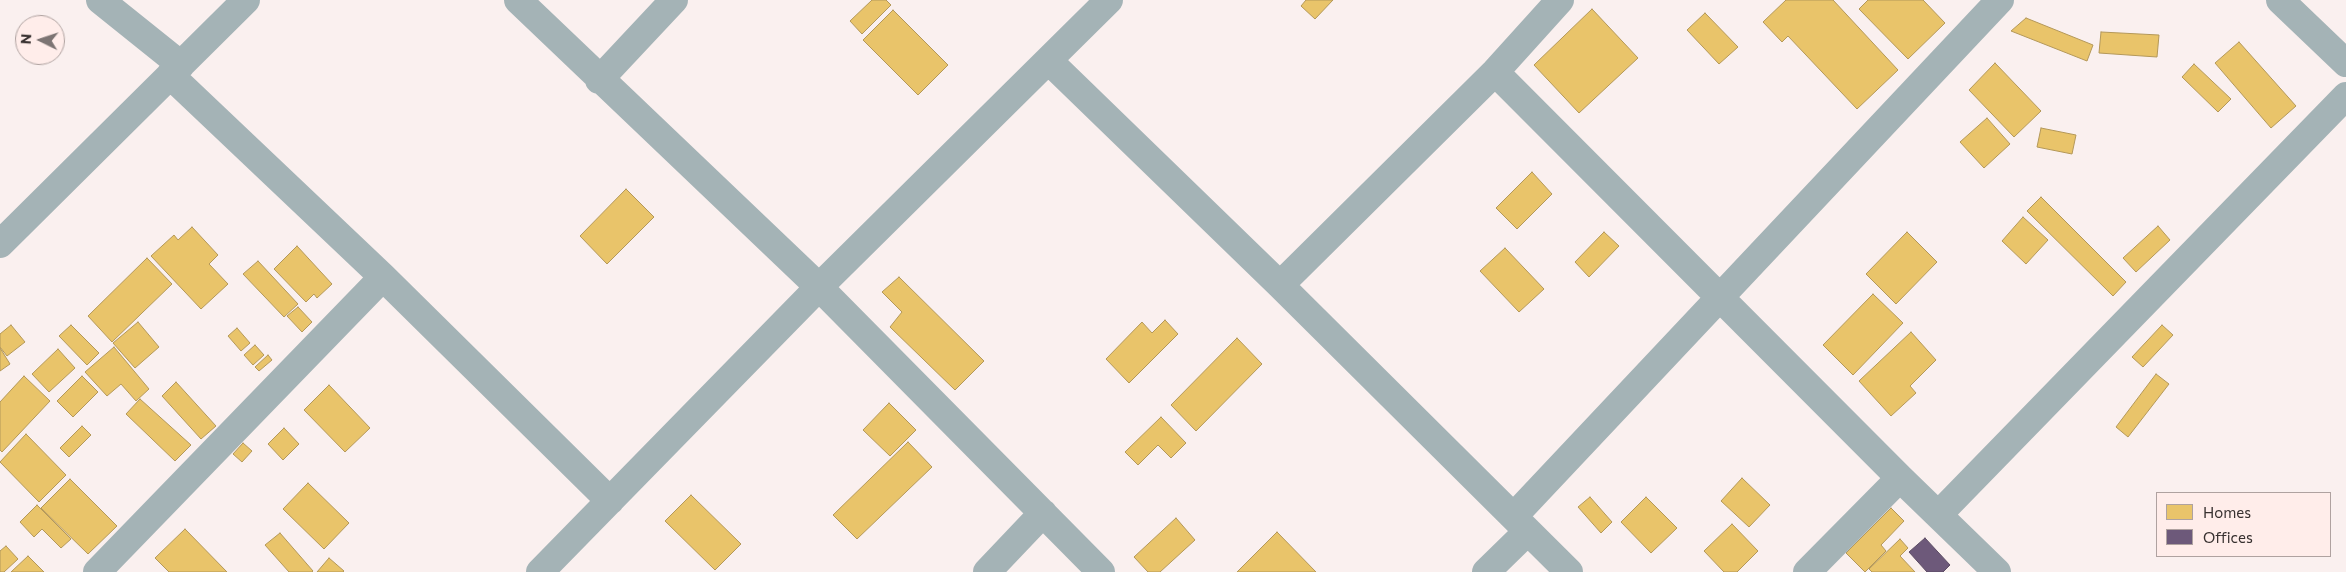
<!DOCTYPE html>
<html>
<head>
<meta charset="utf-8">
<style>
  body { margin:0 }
  #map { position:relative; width:2346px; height:572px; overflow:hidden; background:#faf0ef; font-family:Commissioner,sans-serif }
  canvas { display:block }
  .legend { position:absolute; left:2156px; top:492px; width:175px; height:65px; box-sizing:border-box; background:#ffedea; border:1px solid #afa2a0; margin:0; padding:6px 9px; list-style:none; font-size:15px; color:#383130 }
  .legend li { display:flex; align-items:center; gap:10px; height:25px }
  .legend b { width:25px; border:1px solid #afa2a0 }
  .north { position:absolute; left:15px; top:15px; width:50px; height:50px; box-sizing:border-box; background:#ffedea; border:1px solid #afa2a0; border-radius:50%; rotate:274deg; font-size:14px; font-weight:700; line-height:20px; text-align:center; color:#383130 }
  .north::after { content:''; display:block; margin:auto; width:18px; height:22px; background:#7c7473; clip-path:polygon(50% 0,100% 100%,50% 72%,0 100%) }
</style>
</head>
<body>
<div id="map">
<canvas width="2346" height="572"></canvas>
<ul class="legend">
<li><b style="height:14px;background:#e9c46a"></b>Homes</li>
<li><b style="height:14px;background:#6d597a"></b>Offices</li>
</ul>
<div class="north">N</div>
</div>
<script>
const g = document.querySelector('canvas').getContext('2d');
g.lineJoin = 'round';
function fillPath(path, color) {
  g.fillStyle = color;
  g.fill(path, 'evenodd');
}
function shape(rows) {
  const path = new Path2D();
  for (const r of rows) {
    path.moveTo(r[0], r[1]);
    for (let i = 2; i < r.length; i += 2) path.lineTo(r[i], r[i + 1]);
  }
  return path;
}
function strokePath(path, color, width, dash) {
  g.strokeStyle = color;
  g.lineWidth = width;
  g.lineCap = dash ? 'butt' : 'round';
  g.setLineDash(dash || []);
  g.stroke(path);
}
const homes = shape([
  [872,0,886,0,891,5,862,34,850,21,872,0],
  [1306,0,1333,0,1315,19,1301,6,1306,0],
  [1786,0,1833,0,1898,70,1857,109,1788,36,1782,42,1763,22,1786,0],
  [1868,0,1923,0,1945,23,1908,59,1859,9,1868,0],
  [1592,9,1638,58,1579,113,1534,65,1592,9],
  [893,10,948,65,918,95,863,40,893,10],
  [1705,13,1738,47,1719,64,1687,30,1705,13],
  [2026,18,2093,45,2087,61,2011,31,2026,18],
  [2101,32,2159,35,2157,57,2099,53,2101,32],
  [2239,42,2296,106,2271,128,2215,63,2239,42],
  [1995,63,2041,111,2014,137,1969,90,1995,63],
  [2194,64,2231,99,2218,112,2182,77,2194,64],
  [1987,118,2010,144,1984,168,1960,142,1987,118],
  [2041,128,2076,135,2072,154,2037,147,2041,128],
  [1532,172,1552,194,1517,229,1496,208,1532,172],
  [626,189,654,217,607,264,580,236,626,189],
  [2041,197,2126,282,2113,296,2027,211,2041,197],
  [2023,217,2048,240,2026,264,2002,241,2023,217],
  [2158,226,2170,240,2136,272,2123,258,2158,226],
  [192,227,218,255,209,264,228,284,201,309,151,256,174,235,178,240,192,227],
  [1604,232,1619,246,1589,277,1575,262,1604,232],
  [1907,232,1937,262,1896,304,1866,274,1907,232],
  [297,246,332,284,317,298,314,294,306,302,274,269,297,246],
  [1505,248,1544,289,1519,312,1480,271,1505,248],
  [147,258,172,284,112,342,88,316,147,258],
  [258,261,298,304,284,317,243,274,258,261],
  [899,277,984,361,955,390,890,327,902,312,882,292,899,277],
  [1873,294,1903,323,1853,375,1823,345,1873,294],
  [298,307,312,322,302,332,287,316,298,307],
  [1165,320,1178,334,1129,383,1106,359,1142,322,1152,333,1165,320],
  [138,322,159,347,135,368,113,343,138,322],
  [11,325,25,342,7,356,0,347,0,334,11,325],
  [71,325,99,353,87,365,59,336,71,325],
  [2162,325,2173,335,2143,367,2132,357,2162,325],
  [237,328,250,343,241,351,228,336,237,328],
  [1911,332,1936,360,1910,386,1916,393,1891,416,1859,381,1911,332],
  [1237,338,1262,364,1196,431,1171,405,1237,338],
  [255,345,264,355,253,365,244,355,255,345],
  [114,347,149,389,136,401,121,384,107,396,85,372,114,347],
  [0,348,10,364,0,371,0,348],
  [58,349,75,368,49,392,32,374,58,349],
  [268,355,272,360,259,371,255,367,268,355],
  [2156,374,2169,384,2128,437,2116,427,2156,374],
  [24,376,50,401,2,452,0,450,0,402,24,376],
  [82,376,98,392,73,417,57,401,82,376],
  [176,382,216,426,201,439,162,396,176,382],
  [329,385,370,428,345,452,304,410,329,385],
  [140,399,191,445,175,461,126,414,140,399],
  [889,403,916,430,890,456,863,430,889,403],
  [1161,417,1186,443,1171,458,1158,445,1138,465,1125,452,1161,417],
  [82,426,91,435,69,457,60,448,82,426],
  [284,428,299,444,283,460,268,444,284,428],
  [26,434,66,475,39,502,0,462,26,434],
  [908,442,932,467,857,539,833,515,908,442],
  [243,443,252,451,242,462,233,454,243,443],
  [1742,478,1770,505,1749,527,1721,501,1742,478],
  [70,479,117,526,88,554,41,508,70,479],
  [308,483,349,523,324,549,283,509,308,483],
  [691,495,741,544,715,570,665,521,691,495],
  [1590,497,1612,522,1601,533,1578,507,1590,497],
  [1646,497,1677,528,1651,553,1621,522,1646,497],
  [37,505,71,539,61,548,42,529,34,537,20,522,37,505],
  [1891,508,1904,521,1881,545,1886,551,1865,572,1846,553,1891,508],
  [1176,518,1195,540,1160,572,1148,572,1134,557,1176,518],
  [1732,524,1758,551,1737,572,1724,572,1704,551,1732,524],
  [185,529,227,572,169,572,155,558,185,529],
  [1277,532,1316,572,1237,572,1277,532],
  [280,533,313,571,312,572,289,572,265,545,280,533],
  [1900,539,1908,548,1900,556,1915,572,1872,572,1869,569,1900,539],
  [6,546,18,559,4,572,0,572,0,551,6,546],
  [28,556,44,572,11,572,28,556],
  [329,558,344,571,343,572,317,572,329,558]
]);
fillPath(homes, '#e9c46a');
strokePath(homes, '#b49859', 1);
const offices = shape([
  [1925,538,1950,565,1943,572,1927,572,1909,552,1925,538]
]);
fillPath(offices, '#6d597a');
strokePath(offices, '#5d4d64', 1);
strokePath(shape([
  [100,0,181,65],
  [518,0,819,287,1101,572],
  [2280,0,2346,63],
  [1049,61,1280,285,1569,572],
  [1495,72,1900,478,1997,572],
  [170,75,383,277,610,501],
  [599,80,674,0],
  [0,244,246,0],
  [1280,285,1495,72,1560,0],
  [1939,514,2346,96],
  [1514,516,2000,0],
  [97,572,383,277],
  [540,572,819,287,1109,0],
  [987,572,1043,513],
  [1486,572,1527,532],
  [1807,572,1900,478]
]), '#a4b3b6', 28);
</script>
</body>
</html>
